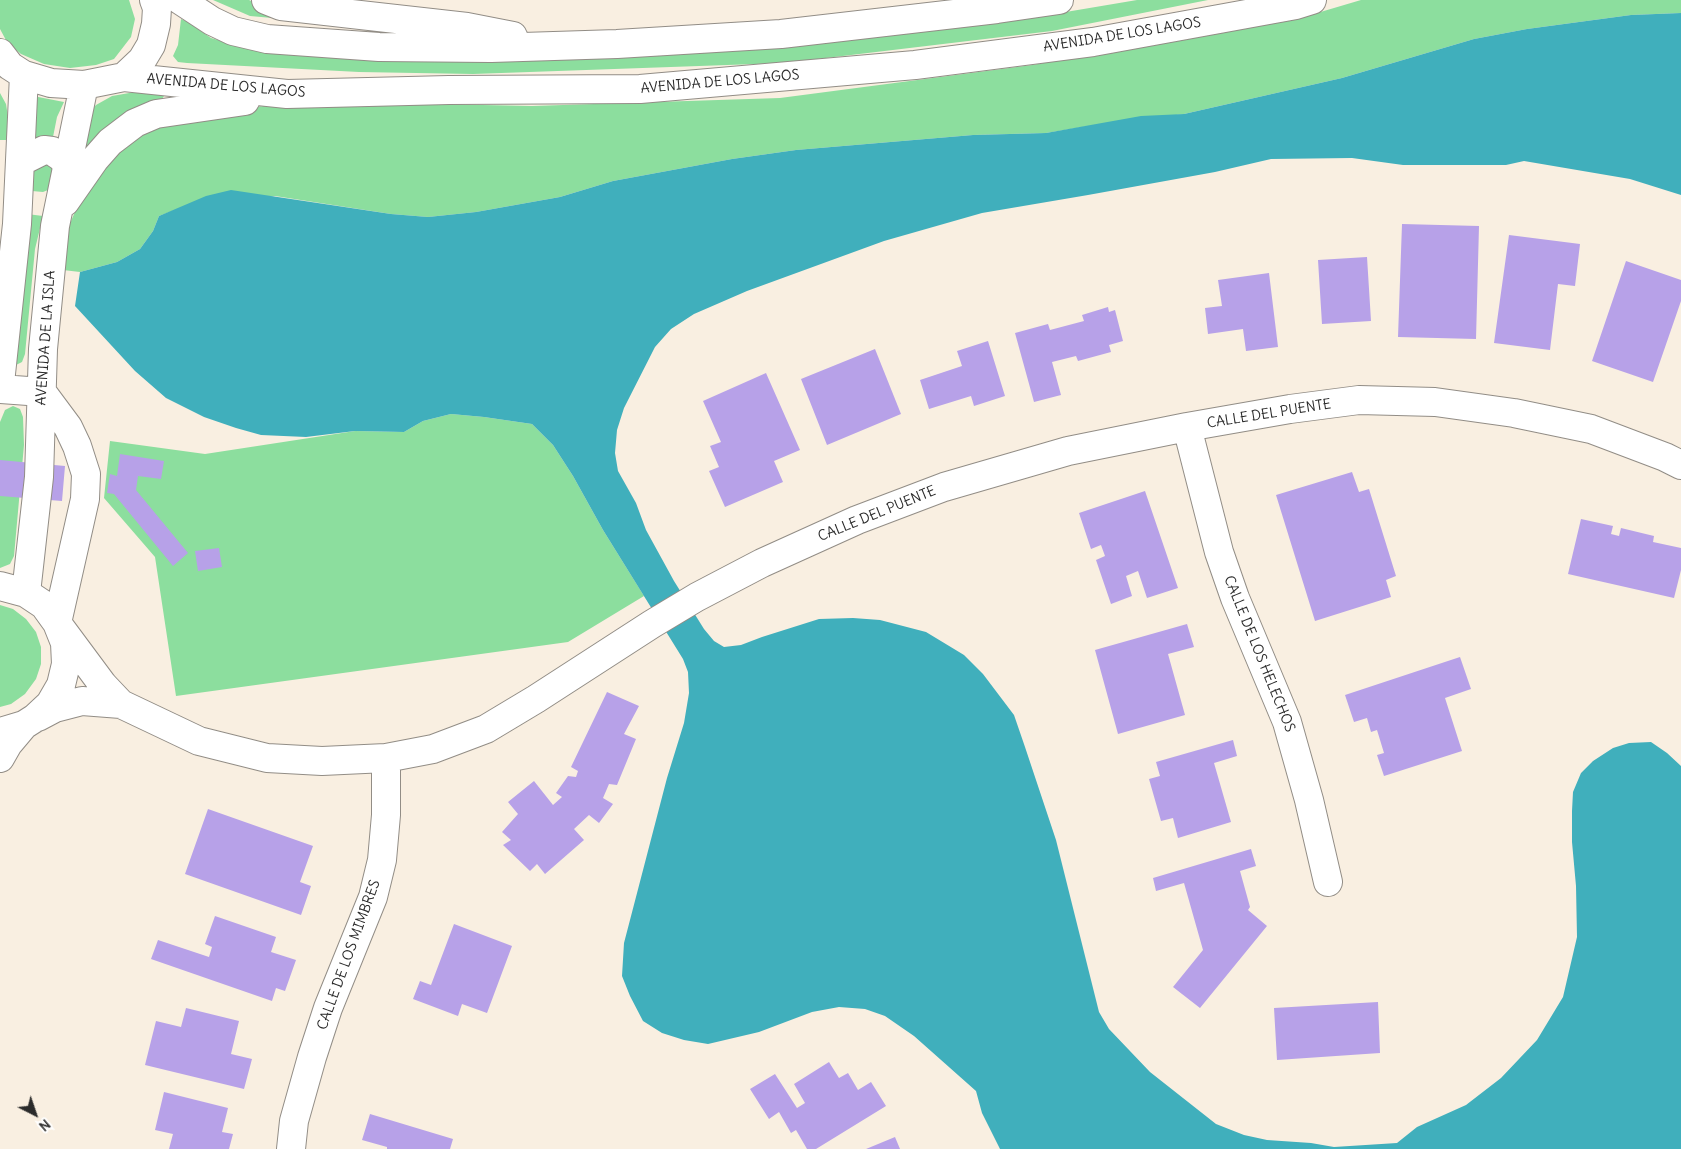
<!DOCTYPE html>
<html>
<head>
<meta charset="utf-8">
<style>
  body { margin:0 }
  #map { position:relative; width:1681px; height:1149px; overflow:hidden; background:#f9efe1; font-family:Delius,sans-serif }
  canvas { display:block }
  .north { position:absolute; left:10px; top:1089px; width:50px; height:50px; -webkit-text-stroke:4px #fff; paint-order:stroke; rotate:139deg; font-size:14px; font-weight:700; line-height:20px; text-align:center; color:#2b2b2b }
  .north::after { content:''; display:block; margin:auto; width:18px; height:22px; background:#2b2b2b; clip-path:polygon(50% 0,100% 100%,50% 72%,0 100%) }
</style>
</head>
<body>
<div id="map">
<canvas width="1681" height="1149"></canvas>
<div class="north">N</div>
</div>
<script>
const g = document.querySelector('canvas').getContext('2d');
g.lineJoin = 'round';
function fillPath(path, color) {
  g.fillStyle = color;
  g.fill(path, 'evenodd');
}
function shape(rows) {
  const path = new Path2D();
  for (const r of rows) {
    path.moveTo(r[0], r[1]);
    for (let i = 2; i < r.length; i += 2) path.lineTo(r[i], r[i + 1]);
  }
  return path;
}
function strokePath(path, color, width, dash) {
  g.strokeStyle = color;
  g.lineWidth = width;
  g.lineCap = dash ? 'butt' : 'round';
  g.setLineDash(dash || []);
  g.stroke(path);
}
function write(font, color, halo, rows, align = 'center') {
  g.font = font + ' Delius,sans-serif';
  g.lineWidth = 5;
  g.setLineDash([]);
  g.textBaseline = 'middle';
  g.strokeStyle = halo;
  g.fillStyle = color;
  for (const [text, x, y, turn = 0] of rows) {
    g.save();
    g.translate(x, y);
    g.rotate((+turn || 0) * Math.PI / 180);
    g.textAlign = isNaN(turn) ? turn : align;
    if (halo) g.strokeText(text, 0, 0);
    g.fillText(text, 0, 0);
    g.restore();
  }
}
fillPath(shape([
  [0,0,129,0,135,19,131,37,114,59,96,65,70,68,44,64,21,54,7,42,0,29],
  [213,0,249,0,264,7,306,21,250,16],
  [1137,0,1208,0,1052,31,784,63,473,74,359,72,187,63,178,62,173,56,178,45,181,19,188,22,211,38,249,49,360,56,474,59,630,57,782,48,1048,15],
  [1361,0,1681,0,1681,13,1631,15,1527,29,1474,39,1342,78,1184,114,1089,126,1046,133,973,135,796,150,732,159,613,181,560,197,476,212,428,217,391,214,275,196,180,208,159,216,153,231,140,249,117,262,80,272,63,270,68,228,84,191,130,138,158,123,206,113,272,105,384,103,532,106,780,98,1032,65,1307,16],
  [135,92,166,93,162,99,152,103,82,153,86,116,96,105,112,96],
  [0,93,6,104,9,123,9,135,6,140,0,140],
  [28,95,64,102,57,117,53,137,50,140,36,139,33,135],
  [35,160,53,166,48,190,43,192,32,191,24,171],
  [27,214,43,216,35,249,25,354,22,362,16,365,13,361],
  [13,406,20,409,23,417,24,445,14,556,10,564,0,568,0,422,5,410],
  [451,414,484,417,532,424,553,445,573,476,603,530,644,596,568,642,176,696,155,557,104,498,110,441,205,454,355,431,404,432,423,421],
  [0,605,13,609,26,619,36,632,41,647,41,664,36,679,25,694,11,704,0,707]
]), '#8cde9e');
fillPath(shape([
  [1681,13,1681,195,1630,179,1524,161,1506,165,1403,165,1352,158,1271,159,1215,172,1088,195,982,213,884,241,747,291,694,314,671,329,655,347,624,408,617,430,615,453,618,471,636,503,646,530,674,581,704,629,714,641,724,647,741,645,762,637,819,619,853,618,880,620,926,632,964,655,983,674,1014,715,1025,747,1056,840,1099,1012,1109,1029,1150,1072,1216,1124,1244,1135,1267,1140,1311,1143,1334,1147,1397,1143,1417,1127,1466,1105,1501,1078,1537,1040,1563,997,1577,937,1576,886,1572,842,1572,811,1573,792,1581,773,1593,761,1613,748,1629,743,1651,742,1667,753,1681,766,1681,1149,1000,1149,982,1113,976,1091,914,1036,885,1016,865,1009,839,1007,812,1012,759,1032,708,1044,684,1040,662,1033,643,1021,630,996,622,976,624,943,667,778,684,723,689,693,688,672,683,659,603,530,573,476,553,445,532,424,484,417,451,414,423,421,404,432,355,431,306,437,261,435,236,428,204,417,166,398,135,371,75,306,80,272,117,262,140,249,153,231,159,216,206,196,231,190,391,214,428,217,476,212,560,197,613,181,732,159,796,150,973,135,1046,133,1141,116,1184,114,1342,78,1474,39,1527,29,1631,15]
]), '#40afbc');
fillPath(shape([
  [1402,224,1479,226,1476,339,1398,337],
  [1509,235,1580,244,1575,286,1558,284,1550,350,1494,343],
  [1367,257,1371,321,1322,324,1318,260],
  [1626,261,1681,280,1681,301,1653,382,1592,361],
  [1269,273,1278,347,1246,351,1243,329,1208,334,1205,308,1222,306,1218,280],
  [1108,307,1109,312,1115,310,1123,341,1109,345,1111,352,1078,361,1076,356,1052,362,1061,395,1034,402,1015,333,1048,324,1050,330,1084,321,1082,315],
  [988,341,1005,396,974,406,971,396,929,409,920,380,962,366,957,351],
  [875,349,901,414,827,445,801,379],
  [766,373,800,450,774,461,783,482,725,507,709,471,719,467,710,446,721,442,703,401],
  [120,454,164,461,161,479,138,476,136,490,188,553,173,566,114,494,107,493,110,474,117,476],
  [0,460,65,466,62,501,0,496],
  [1352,472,1359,492,1369,489,1396,576,1386,580,1391,597,1315,621,1276,495],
  [1145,491,1178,588,1147,598,1138,571,1126,576,1132,596,1111,604,1096,560,1105,556,1101,545,1091,549,1079,513],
  [1581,519,1613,526,1611,534,1619,536,1621,528,1654,536,1653,542,1681,548,1681,570,1674,598,1568,574],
  [219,548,222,567,198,571,195,551],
  [1187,624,1194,647,1168,654,1185,715,1118,734,1095,650],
  [1460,657,1471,689,1445,698,1462,751,1384,776,1377,755,1384,753,1377,730,1371,732,1367,718,1354,722,1345,695],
  [607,692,639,706,624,734,636,739,617,785,609,784,603,798,613,804,599,823,589,815,574,829,584,840,545,874,537,864,530,871,503,845,511,840,502,832,518,814,508,802,534,781,553,805,562,797,556,793,568,776,576,777,578,771,571,767],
  [1233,740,1237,756,1214,763,1231,822,1178,838,1173,818,1161,821,1149,779,1160,776,1156,762],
  [208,809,313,846,300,882,311,886,301,915,185,874],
  [1251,849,1256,866,1240,871,1250,907,1248,910,1267,926,1200,1008,1173,987,1203,950,1184,883,1156,891,1153,878],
  [215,916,276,937,271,952,296,960,285,991,276,988,272,1001,151,959,158,940,209,957,212,947,205,944],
  [454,924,512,946,487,1013,462,1004,458,1016,413,999,420,981,431,985],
  [1378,1002,1380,1053,1277,1060,1274,1008],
  [186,1008,239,1021,231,1054,252,1059,244,1089,145,1065,156,1021,181,1027],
  [829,1062,839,1078,848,1073,858,1090,871,1082,886,1106,816,1149,807,1149,796,1130,791,1133,779,1112,769,1119,750,1089,775,1074,797,1108,805,1103,794,1084],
  [164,1092,228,1108,222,1132,233,1134,229,1149,169,1149,173,1134,155,1130],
  [370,1114,453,1139,450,1149,387,1149,387,1147,362,1140],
  [895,1137,900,1149,866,1149]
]), '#b7a1e8');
const minor = shape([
  [180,0,212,21,233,31,267,39,379,47,491,48,617,44,781,34,997,9,1059,0],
  [266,0,281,6,467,27,513,36],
  [0,53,10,66,24,75,51,83,84,85,124,77,142,60,151,45,156,24,157,8,154,0],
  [124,77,287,94,449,90,640,89,915,65,1093,42,1296,5,1312,0],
  [20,162,44,150,52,151,61,157,68,166],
  [65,202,95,159,110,142,135,123,156,114,245,101],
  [0,383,17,224,24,75],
  [0,389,42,392,68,427,77,446,86,474,85,499,57,623,103,685,121,704,199,741,267,758,322,761,386,758,433,749,486,729,536,699,652,624,697,597,762,563,857,520,944,487,1068,451,1187,427,1290,409,1359,400,1435,402,1514,413,1591,429,1665,457,1681,465],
  [1187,427,1219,552,1235,598,1287,722,1309,800,1328,882],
  [0,586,26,593,44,605,57,623,65,643,66,664,61,685,50,704,35,718,24,725,0,732],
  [26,593,39,477,43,349,55,226,84,85],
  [38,717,55,708,82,701,121,704],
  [0,758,8,744,24,725],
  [291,1149,294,1121,312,1057,328,1008,373,897,382,860,386,815,386,758]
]);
strokePath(minor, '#928d86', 30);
strokePath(minor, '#fff', 28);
write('14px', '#2b2b2b', '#fff', [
  ["AVENIDA DE LOS LAGOS",1122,35,-9],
  ["AVENIDA DE LOS LAGOS",720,82,-5],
  ["AVENIDA DE LOS LAGOS",226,86,5],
  ["AVENIDA DE LA ISLA",46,338,-86],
  ["CALLE DEL PUENTE",1269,414,-9],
  ["CALLE DEL PUENTE",877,514,-22],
  ["CALLE DE LOS HELECHOS",1259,654,68],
  ["CALLE DE LOS MIMBRES",349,955,-70]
]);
</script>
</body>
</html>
